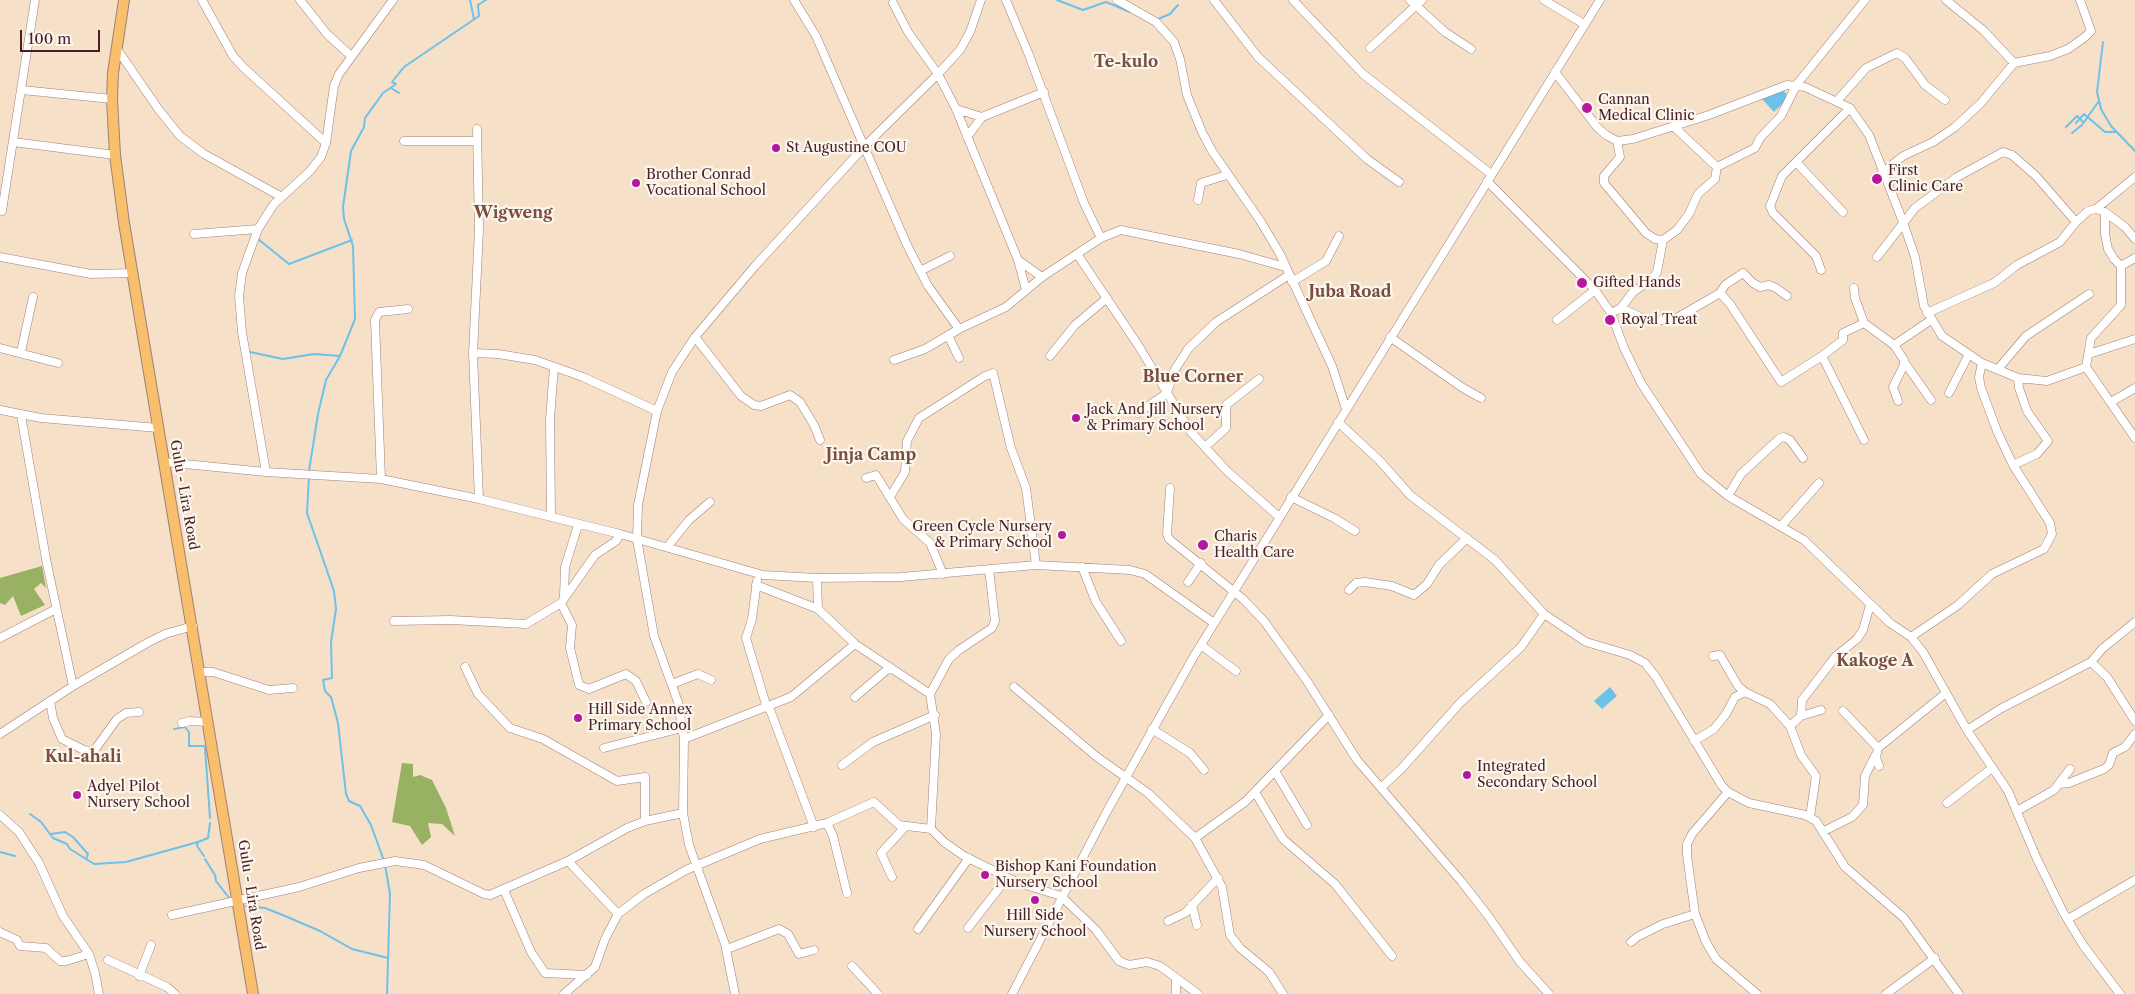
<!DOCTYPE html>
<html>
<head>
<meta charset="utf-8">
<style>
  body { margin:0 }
  #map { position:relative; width:2135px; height:994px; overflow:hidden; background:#f6e0c7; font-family:"Libre Caslon Text",serif }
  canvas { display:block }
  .scale { position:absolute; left:20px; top:30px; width:80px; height:22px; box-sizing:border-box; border:2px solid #4a1f2b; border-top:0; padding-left:6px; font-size:15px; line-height:18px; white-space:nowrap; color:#4a1f2b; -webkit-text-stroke:4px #fbf7ec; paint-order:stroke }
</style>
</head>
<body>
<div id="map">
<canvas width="2135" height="994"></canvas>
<div class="scale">100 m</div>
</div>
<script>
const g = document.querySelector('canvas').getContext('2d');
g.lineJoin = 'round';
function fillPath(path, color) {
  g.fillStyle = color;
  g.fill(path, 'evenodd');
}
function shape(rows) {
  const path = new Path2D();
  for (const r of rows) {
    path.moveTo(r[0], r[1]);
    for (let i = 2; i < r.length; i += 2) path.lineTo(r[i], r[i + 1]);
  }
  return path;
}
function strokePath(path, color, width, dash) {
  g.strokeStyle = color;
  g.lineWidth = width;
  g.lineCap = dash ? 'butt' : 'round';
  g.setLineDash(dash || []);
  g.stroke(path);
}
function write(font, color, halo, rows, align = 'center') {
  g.font = font + ' "Libre Caslon Text",serif';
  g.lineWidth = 4.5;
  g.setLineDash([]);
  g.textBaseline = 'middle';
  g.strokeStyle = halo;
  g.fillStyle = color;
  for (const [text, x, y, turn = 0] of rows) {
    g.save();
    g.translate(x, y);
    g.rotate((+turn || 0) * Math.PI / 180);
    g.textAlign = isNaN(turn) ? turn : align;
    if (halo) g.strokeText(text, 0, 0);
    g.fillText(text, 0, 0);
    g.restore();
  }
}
fillPath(shape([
  [42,566,46,588,41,583,34,589,45,605,21,616,13,596,5,605,0,603,0,578],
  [402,763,413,764,413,777,420,775,432,780,446,808,455,836,442,824,428,823,431,837,422,845,410,826,392,822]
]), '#98b162');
fillPath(shape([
  [1783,91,1786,93,1786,100,1774,112,1762,99],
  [1610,687,1617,696,1602,709,1594,701]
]), '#6ec1ea');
strokePath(shape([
  [470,0,474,19],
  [1057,0,1083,10,1106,2,1130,12],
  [1158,19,1170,14,1178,5],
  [2103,42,2097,92,2101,109,2111,126,2135,151],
  [391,88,399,93],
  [2076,123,2084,114,2105,132,2116,132],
  [2066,127,2077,116,2083,122],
  [2072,133,2082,125,2099,101],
  [258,239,289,264,352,240],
  [250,352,283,359,314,354,340,356],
  [309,471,318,414,326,380,340,356,355,319,353,246,344,219,343,207,351,151,364,127,365,118,383,93,396,84,392,82,404,67,479,16,478,5,486,0],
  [309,476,307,513,334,591,336,609,331,642,332,678,323,680,325,691,331,697,338,723,346,794,349,801,360,806,371,825,384,861],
  [174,729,185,727,189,732,189,746,204,746,205,748,210,818],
  [30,814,41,822,53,838,67,844,70,849,94,864,126,862,198,842],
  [51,834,65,832,73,837,88,854,86,859],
  [0,852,15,856],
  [204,856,197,846,198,842,208,838,210,823],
  [205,859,215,875,216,881,230,899],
  [385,865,390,894,387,994],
  [246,906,265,908,285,916,320,931,352,949,388,958]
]), '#6ec1ea', 2);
const minor = shape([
  [202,0,233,56,243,67,326,143],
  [300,0,327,34,351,56],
  [794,0,816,36,907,245,928,286,959,329,1006,307,1042,277,1101,238,1121,230,1239,254,1285,267],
  [1006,0,1029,55,1084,203,1101,238],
  [1117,0,1156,22,1174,42,1180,59,1187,95,1202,132,1212,151,1261,222,1280,254,1332,366,1346,409],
  [1214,0,1258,57,1367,159,1399,182],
  [1293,0,1363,74,1491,174],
  [1410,0,1445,32,1471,49],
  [1544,0,1584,24],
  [1946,0,1984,31,2014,63,2050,56,2068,49,2085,37,2091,31,2080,0],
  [893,3,908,32,938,74,956,109,1018,260,1026,290],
  [1370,48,1422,0],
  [117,49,159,110,180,136,204,154,280,196],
  [1555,72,1597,127,1606,135,1617,141,1633,139,1709,115,1787,85,1805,87,1850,108,1869,135,1903,222,1915,257,1924,306,1942,336,1982,363,2018,378,2047,381,2086,367,2135,438],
  [22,90,112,99],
  [1837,101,1866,68,1897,53,1905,58,1925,85,1945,100],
  [956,109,982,117],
  [477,129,479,230,473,353,479,499],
  [967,137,982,117,1044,92],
  [404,141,477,141],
  [1617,141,1620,157,1604,176,1604,183,1646,233,1655,239,1663,240,1677,230,1689,214,1698,194,1715,179,1717,167,1673,126],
  [13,142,115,155],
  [1796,162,1843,212],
  [1717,167,1755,148,1760,138,1781,116,1797,84,1865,0],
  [1882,173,1903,156,1933,142,1955,127,1981,103,2014,63],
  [1487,181,1595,290,1611,313,1624,348,1641,383,1701,474,1728,496,1804,540,1890,623,1911,637,1923,652,1967,730,2008,791,2037,859,2063,912,2083,945,2120,994],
  [1198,200,1201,183,1227,175],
  [2096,209,2135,177],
  [2,211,35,0],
  [2105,212,2105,234,2108,249,2114,259,2121,266,2135,258],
  [2076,222,2088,211,2096,209,2105,212,2125,227,2135,239],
  [194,234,258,229],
  [1077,254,1138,345,1191,432,1226,470,1279,517],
  [0,257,91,274,133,273],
  [1877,257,1915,208,1957,177,2003,152,2012,155,2036,176,2076,222,2060,242,2017,265,1994,283,1927,313],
  [1018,260,1042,277],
  [1821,270,1816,256,1773,213,1770,206,1782,176,1850,108],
  [920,271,950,256],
  [1292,282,1326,261,1339,236],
  [1854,288,1855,298,1864,323,1894,345,1904,360,1904,365,1893,387,1898,401],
  [1720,293,1725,285,1743,273,1753,283,1760,287,1769,285,1776,288,1787,296],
  [1621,308,1649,321,1675,319,1720,293,1730,304,1781,382,1822,356,1864,440],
  [1611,313,1621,308,1633,292,1650,281,1657,272,1663,240],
  [1557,320,1595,290],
  [948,335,959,358],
  [695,337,741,396,754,405,761,406,790,395,800,402,814,425,820,440],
  [1390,337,1463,388,1481,398],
  [1894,345,1931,320],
  [0,348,58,363],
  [21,352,33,297],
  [473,353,498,354,535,360,583,377,657,411],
  [2089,354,2135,339],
  [1050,356,1075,325,1107,298],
  [1822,356,1843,340,1843,333,1864,323],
  [894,360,925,349,959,329],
  [1905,363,1931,400],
  [2086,367,2091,338,2121,305,2121,266],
  [1998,369,2026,336,2089,294],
  [1949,393,1969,354],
  [2111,402,2135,388],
  [0,410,41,418,158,428],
  [1138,413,1167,393,1174,371,1188,349,1216,322,1289,275],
  [21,415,46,559,73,686],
  [1338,422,1380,461,1410,495,1495,560,1544,614,1586,642,1630,655,1645,663,1656,677,1722,786,1728,792,1749,803,1805,815,1816,821,1845,867,1904,918,1959,994],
  [1205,447,1226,428,1226,405,1259,379],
  [164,462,266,472,381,479,479,499,620,534,763,575,817,578,901,577,1036,565,1130,570,1145,574,1214,623],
  [2013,465,2037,454,2048,441,2027,411,2019,388,2018,378],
  [266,472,242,332,239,296,242,273,258,229,274,204,309,172,321,157,326,143,334,86,339,74,393,0],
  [866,478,876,475,903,519,930,543,943,574],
  [381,479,375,320,379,312,408,309],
  [1170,488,1167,534,1169,539,1243,599,1264,621,1307,681,1357,760,1461,881,1489,917,1520,962,1549,994],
  [1728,496,1741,474,1780,438,1784,437,1790,440,1803,458],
  [890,497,905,472,907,441,919,418,985,376,993,373,1011,448,1026,488,1036,565],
  [1291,497,1334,518,1355,531],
  [551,517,550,419,554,367],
  [1782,525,1819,483],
  [668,546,689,520,710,502],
  [1082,567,1096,602,1121,641],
  [817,578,818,609],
  [757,581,752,619,746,638,767,708],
  [1188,582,1201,563],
  [756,585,818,609,855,644,930,694,936,734,931,829],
  [1349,590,1356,583,1365,582,1392,586,1414,595,1427,584,1439,565,1467,538],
  [564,596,565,567,578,525],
  [561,603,572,625,570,648,579,685,589,689,626,674,636,681,646,702],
  [394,621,451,620,526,624,561,603,595,555,616,541,620,534],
  [1911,637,1958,605,1992,574,2044,549,2052,534,2050,523,2013,465,1997,431,1981,388,1979,377,1982,363],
  [0,638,56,609],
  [1201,645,1236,671],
  [1713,656,1720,655,1738,686,1745,692],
  [2091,662,2107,677,2135,721],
  [465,667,478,694,510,728,543,739,617,781,645,777,645,821],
  [200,672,213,672,269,690,293,688],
  [672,684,698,674,711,680],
  [1014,687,1097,757,1148,793,1195,838,1222,887,1230,935,1240,948,1269,972,1283,994],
  [930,694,949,659,959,650,992,628,995,621,989,569],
  [855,697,890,667],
  [50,701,53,718,62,739,84,750,91,751,96,748,117,719,126,713,139,712],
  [769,707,814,827],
  [1843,711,1878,748],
  [1801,716,1802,700,1809,691,1836,656,1857,639,1863,630,1870,605],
  [182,723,190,721,208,722],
  [1790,726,1801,716,1821,710],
  [1152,729,1190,753,1204,770],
  [1967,730,2000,709,2091,662,2102,649,2135,622],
  [0,734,73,686,147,643,165,634,193,626],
  [684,739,791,697,855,644],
  [1694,741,1714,729,1726,714,1735,697,1745,692,1770,704,1790,726,1801,755,1816,776,1810,817],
  [604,748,682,728],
  [842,765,873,742,935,715],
  [1879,766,1876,758,1878,748,1946,693],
  [1275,771,1307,825],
  [2059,784,2069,783,2104,769,2109,765,2113,753,2125,747,2135,734],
  [1382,787,1402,768,1460,703,1521,647,1544,614],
  [1255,792,1283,839,1335,884,1392,956],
  [1728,792,1692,834,1687,844,1687,855,1695,914,1706,942,1716,959,1757,994],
  [1947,803,1992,768],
  [2017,811,2054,790,2070,769],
  [0,815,19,832,39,863,63,916,89,954,95,973,99,994],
  [827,823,833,836,847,893],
  [1824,831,1852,817,1863,805,1865,776,1875,756],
  [1195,838,1245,802,1329,715],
  [568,861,618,914],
  [892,877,881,853,905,827],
  [504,890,531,952,545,973,587,975],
  [1192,905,1197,925],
  [172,915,299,887,359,868,395,861,424,865,484,894,490,895,568,861,627,828,645,821,683,813],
  [2068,919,2135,880],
  [1168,921,1185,913,1218,878],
  [968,928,1007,878],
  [918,929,969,858],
  [0,932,17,940,20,946,46,948,60,961,66,961,89,954],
  [1631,942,1637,937,1663,924,1695,914],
  [727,949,779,929,788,934,799,954,814,950],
  [108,960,167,987,175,994],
  [852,966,878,994],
  [139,976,151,945],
  [1176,978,1176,994],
  [564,994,595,967,605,939,618,914,644,894,686,870,760,839,827,823,874,802,899,825,931,829,944,842,964,856,1019,883,1061,896,1096,930,1119,961,1129,965,1147,962,1160,966,1198,994],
  [735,994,725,944,689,845,683,813,684,739,678,702,654,636,637,539,638,505,657,411,672,372,695,337,755,266,865,146,938,74,960,50,970,32,981,0],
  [1012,994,1106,813,1194,656,1600,0],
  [1886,994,1935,958]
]);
const major = shape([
  [124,0,113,73,112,99,115,155,124,223,253,994]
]);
strokePath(minor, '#a08079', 9);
strokePath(major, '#a08079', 12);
strokePath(minor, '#fff', 8);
strokePath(major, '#f9bf6d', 10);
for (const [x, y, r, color] of [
  [1587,108,6,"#b5179e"],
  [776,148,5,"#b5179e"],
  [1877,179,6,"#b5179e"],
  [636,183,5,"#b5179e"],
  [1582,283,6,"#b5179e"],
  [1610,320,6,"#b5179e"],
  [1076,418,5,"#b5179e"],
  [1062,535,5,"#b5179e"],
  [1203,545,6,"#b5179e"],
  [578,718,5,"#b5179e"],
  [1467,775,5,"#b5179e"],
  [77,795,5,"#b5179e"],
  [985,875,5,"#b5179e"],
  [1035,900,5,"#b5179e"]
]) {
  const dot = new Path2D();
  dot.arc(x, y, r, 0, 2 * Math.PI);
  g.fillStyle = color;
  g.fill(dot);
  strokePath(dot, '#fbf7ec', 2);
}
write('14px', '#4a1f2b', '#fbf7ec', [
  ["Cannan",1598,100],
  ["Medical Clinic",1598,116],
  ["St Augustine COU",786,148],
  ["First",1888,171],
  ["Clinic Care",1888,187],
  ["Brother Conrad",646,175],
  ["Vocational School",646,191],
  ["Gifted Hands",1593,283],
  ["Royal Treat",1621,320],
  ["Jack And Jill Nursery",1086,410],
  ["& Primary School",1086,426],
  ["Green Cycle Nursery",1052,527,"right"],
  ["& Primary School",1052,543,"right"],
  ["Charis",1214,537],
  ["Health Care",1214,553],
  ["Hill Side Annex",588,710],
  ["Primary School",588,726],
  ["Integrated",1477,767],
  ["Secondary School",1477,783],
  ["Adyel Pilot",87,787],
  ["Nursery School",87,803],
  ["Bishop Kani Foundation",995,867],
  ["Nursery School",995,883],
  ["Hill Side",1035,916,"center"],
  ["Nursery School",1035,932,"center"]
], 'left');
write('14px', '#4a1f2b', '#fbf7ec', [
  ["Gulu - Lira Road",184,495,80],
  ["Gulu - Lira Road",251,895,81]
]);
write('bold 16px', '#7b4c3f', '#fbf7ec', [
  ["Te-kulo",1126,62],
  ["Wigweng",513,213],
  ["Juba Road",1350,292],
  ["Blue Corner",1193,377],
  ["Jinja Camp",871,455],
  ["Kakoge A",1875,661],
  ["Kul-ahali",83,757]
]);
</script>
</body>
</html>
